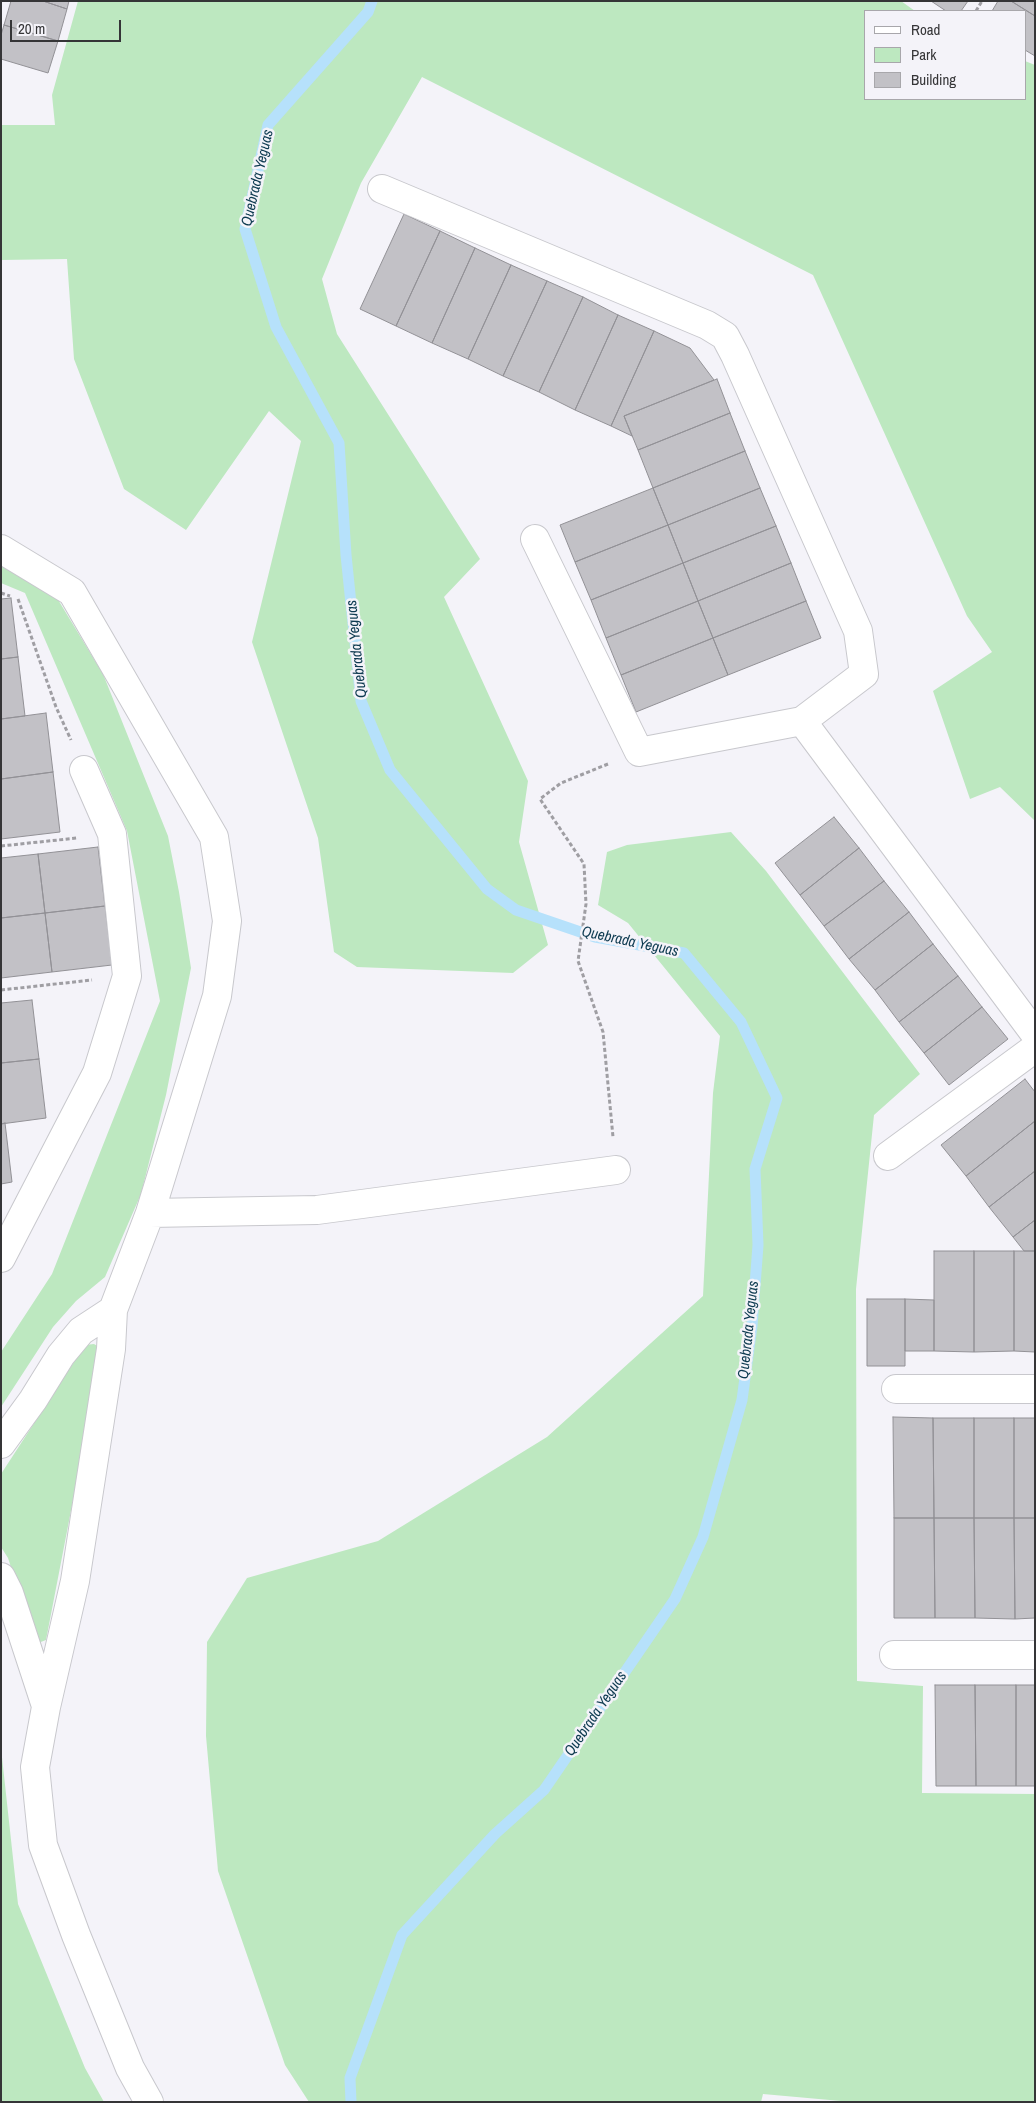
<!DOCTYPE html>
<html>
<head>
<meta charset="utf-8">
<style>
  body { margin:0 }
  #map { position:relative; width:1036px; height:2103px; overflow:hidden; background:#f4f3f9; font-family:"Archivo Narrow",sans-serif }
  canvas { display:block }
  .frame { position:absolute; inset:0; border:2px solid #353537; pointer-events:none }
  .legend { position:absolute; left:864px; top:10px; width:162px; height:90px; box-sizing:border-box; background:#f4f3f9; border:1px solid #a8a7ab; margin:0; padding:6px 9px; list-style:none; font-size:15px; color:#353537 }
  .legend li { display:flex; align-items:center; gap:10px; height:25px }
  .legend b { width:25px; border:1px solid #a8a7ab }
  .scale { position:absolute; left:10px; top:20px; width:111px; height:22px; box-sizing:border-box; border:2px solid #353537; border-top:0; padding-left:6px; font-size:15px; line-height:18px; white-space:nowrap; color:#353537; -webkit-text-stroke:4px #f4f3f9; paint-order:stroke }
</style>
</head>
<body>
<div id="map">
<canvas width="1036" height="2103"></canvas>
<div class="frame"></div>
<ul class="legend">
<li><b style="height:6px;background:#fff"></b>Road</li>
<li><b style="height:14px;background:#bde8c0"></b>Park</li>
<li><b style="height:14px;background:#c2c1c6"></b>Building</li>
</ul>
<div class="scale">20 m</div>
</div>
<script>
const g = document.querySelector('canvas').getContext('2d');
g.lineJoin = 'round';
function fillPath(path, color) {
  g.fillStyle = color;
  g.fill(path, 'evenodd');
}
function shape(rows) {
  const path = new Path2D();
  for (const r of rows) {
    path.moveTo(r[0], r[1]);
    for (let i = 2; i < r.length; i += 2) path.lineTo(r[i], r[i + 1]);
  }
  return path;
}
function strokePath(path, color, width, dash) {
  g.strokeStyle = color;
  g.lineWidth = width;
  g.lineCap = dash ? 'butt' : 'round';
  g.setLineDash(dash || []);
  g.stroke(path);
}
function write(font, color, halo, rows, align = 'center') {
  g.font = font + ' "Archivo Narrow",sans-serif';
  g.lineWidth = 5;
  g.setLineDash([]);
  g.textBaseline = 'middle';
  g.strokeStyle = halo;
  g.fillStyle = color;
  for (const [text, x, y, turn = 0] of rows) {
    g.save();
    g.translate(x, y);
    g.rotate((+turn || 0) * Math.PI / 180);
    g.textAlign = isNaN(turn) ? turn : align;
    if (halo) g.strokeText(text, 0, 0);
    g.fillText(text, 0, 0);
    g.restore();
  }
}
fillPath(shape([
  [78,1,901,1,915,11,865,11,865,99,1025,99,1025,61,1035,65,1035,821,1000,787,970,799,933,691,992,652,967,616,813,275,422,77,361,183,322,279,337,334,480,559,444,597,528,781,519,842,548,945,513,973,357,967,334,952,318,838,252,642,301,441,269,411,186,530,124,489,74,359,67,259,1,260,1,125,55,125,52,95],
  [1,561,57,598,103,674,168,836,179,892,191,968,166,1095,141,1194,105,1277,76,1301,53,1327,1,1407,1,1352,52,1274,160,1001,127,831,25,593,1,583],
  [731,832,766,871,920,1074,874,1115,856,1289,857,1681,923,1686,922,1793,1035,1794,1035,2102,852,2102,763,2094,761,2102,309,2102,285,2065,218,1871,206,1736,207,1642,247,1578,378,1541,547,1437,703,1296,713,1093,720,1036,628,923,598,905,607,852,627,845],
  [94,1344,99,1347,101,1355,46,1640,38,1643,32,1632,8,1558,1,1547,1,1474,85,1345],
  [1,1748,18,1904,85,2068,104,2102,1,2102]
]), '#bde8c0');
strokePath(shape([
  [351,2102,350,2078,402,1935,495,1834,544,1790,675,1599,703,1537,742,1400,752,1326,758,1245,755,1169,777,1098,741,1022,684,953,595,937,516,910,487,889,390,770,361,701,346,555,339,443,276,327,245,229,268,125,368,12,372,1]
]), '#b6e1fb', 11);
const building = shape([
  [11,1,43,1,67,9,58,41,4,25,11,1],
  [43,1,69,1,67,9,43,1],
  [931,1,968,1,961,11,946,11,931,1],
  [998,1,1011,1,1035,16,1035,56,1025,50,1025,11,992,11,998,1],
  [1011,1,1035,1,1035,16,1011,1],
  [4,25,58,41,48,73,1,59,1,35,4,25],
  [404,214,440,231,396,326,360,309,404,214],
  [440,231,475,248,432,343,396,326,440,231],
  [475,248,511,265,468,359,432,343,475,248],
  [511,265,547,281,503,376,468,359,511,265],
  [547,281,583,297,539,392,503,376,547,281],
  [583,297,618,315,575,410,539,392,583,297],
  [618,315,654,331,611,426,575,410,618,315],
  [654,331,690,348,714,380,624,416,632,436,611,426,654,331],
  [717,379,730,413,638,450,624,416,717,379],
  [730,413,745,451,653,488,638,450,730,413],
  [745,451,760,488,668,525,653,488,745,451],
  [653,488,668,525,575,562,560,525,653,488],
  [760,488,776,526,683,563,668,525,760,488],
  [668,525,683,563,591,600,575,562,668,525],
  [776,526,791,563,698,601,683,563,776,526],
  [683,563,698,601,606,638,591,600,683,563],
  [791,563,806,601,713,638,698,601,791,563],
  [11,598,18,657,1,659,1,599,11,598],
  [698,601,713,638,621,675,606,638,698,601],
  [806,601,821,638,728,675,713,638,806,601],
  [713,638,728,675,636,712,621,675,713,638],
  [18,657,25,716,1,719,1,659,18,657],
  [46,713,53,772,1,779,1,719,46,713],
  [53,772,60,832,1,839,1,779,53,772],
  [834,817,859,848,800,895,775,863,834,817],
  [98,847,105,906,45,913,38,854,98,847],
  [859,848,884,881,824,926,800,895,859,848],
  [38,854,45,913,1,918,1,858,38,854],
  [884,881,909,912,849,959,824,926,884,881],
  [105,906,112,965,52,972,45,913,105,906],
  [909,912,933,944,875,990,849,959,909,912],
  [45,913,52,972,1,978,1,918,45,913],
  [933,944,958,976,899,1022,875,990,933,944],
  [958,976,982,1007,924,1053,899,1022,958,976],
  [32,1000,39,1059,1,1063,1,1003,32,1000],
  [982,1007,1008,1039,949,1085,924,1053,982,1007],
  [39,1059,46,1118,1,1124,1,1063,39,1059],
  [1025,1079,1035,1092,1035,1121,966,1176,941,1145,1025,1079],
  [1035,1121,1035,1171,989,1207,966,1176,1035,1121],
  [5,1123,12,1182,1,1184,1,1124,5,1123],
  [1035,1171,1035,1220,1013,1237,989,1207,1035,1171],
  [1035,1220,1035,1251,1024,1251,1013,1237,1035,1220],
  [934,1251,974,1251,974,1352,934,1351,934,1251],
  [974,1251,1014,1251,1014,1351,974,1352,974,1251],
  [1014,1251,1035,1251,1035,1352,1014,1351,1014,1251],
  [867,1299,905,1299,905,1366,867,1366,867,1299],
  [905,1299,934,1300,934,1351,905,1351,905,1299],
  [893,1417,933,1418,934,1518,894,1518,893,1417],
  [933,1418,974,1418,974,1518,934,1518,933,1418],
  [974,1418,1014,1418,1014,1518,974,1518,974,1418],
  [1014,1418,1035,1418,1035,1518,1014,1518,1014,1418],
  [894,1518,934,1518,935,1618,894,1618,894,1518],
  [934,1518,974,1518,975,1618,935,1618,934,1518],
  [974,1518,1014,1518,1015,1619,975,1618,974,1518],
  [1014,1518,1035,1518,1035,1618,1015,1619,1014,1518],
  [935,1685,975,1685,976,1786,936,1786,935,1685],
  [975,1685,1016,1685,1016,1786,976,1786,975,1685],
  [1016,1685,1035,1685,1035,1786,1016,1786,1016,1685]
]);
fillPath(building, '#c2c1c6');
strokePath(building, '#929196', 1);
const street = shape([
  [382,189,707,325,725,336,735,355,858,631,864,674,802,721,639,752,535,539],
  [1,549,72,592,214,837,227,921,217,996,150,1213,113,1310,111,1349,75,1581,46,1707,35,1767,43,1845,76,1935,130,2068,149,2102],
  [802,721,1035,1034],
  [888,1156,1035,1048],
  [150,1213,317,1210,616,1170],
  [1,1258,97,1073,127,976,112,834,84,770],
  [896,1389,1035,1389],
  [1,1444,33,1400,61,1355,81,1331,113,1310],
  [1,1577,9,1593,46,1706],
  [894,1655,1035,1655]
]);
strokePath(street, '#c8c8cd', 30);
strokePath(shape([
  [976,11,982,1],
  [1,593,10,596],
  [18,599,56,707,71,740],
  [608,764,561,783,540,799,584,864,586,904,578,961,603,1032,613,1137],
  [1,846,77,838],
  [1,990,92,980]
]), '#9f9ea3', 3, [4, 2.5]);
strokePath(street, '#fff', 28);
write('italic 15px', '#0e3b51', '#f4f3f9', [
  ["Quebrada Yeguas",258,178,-77],
  ["Quebrada Yeguas",357,649,-96],
  ["Quebrada Yeguas",630,942,12],
  ["Quebrada Yeguas",749,1330,-84],
  ["Quebrada Yeguas",596,1714,-56]
]);
</script>
</body>
</html>
